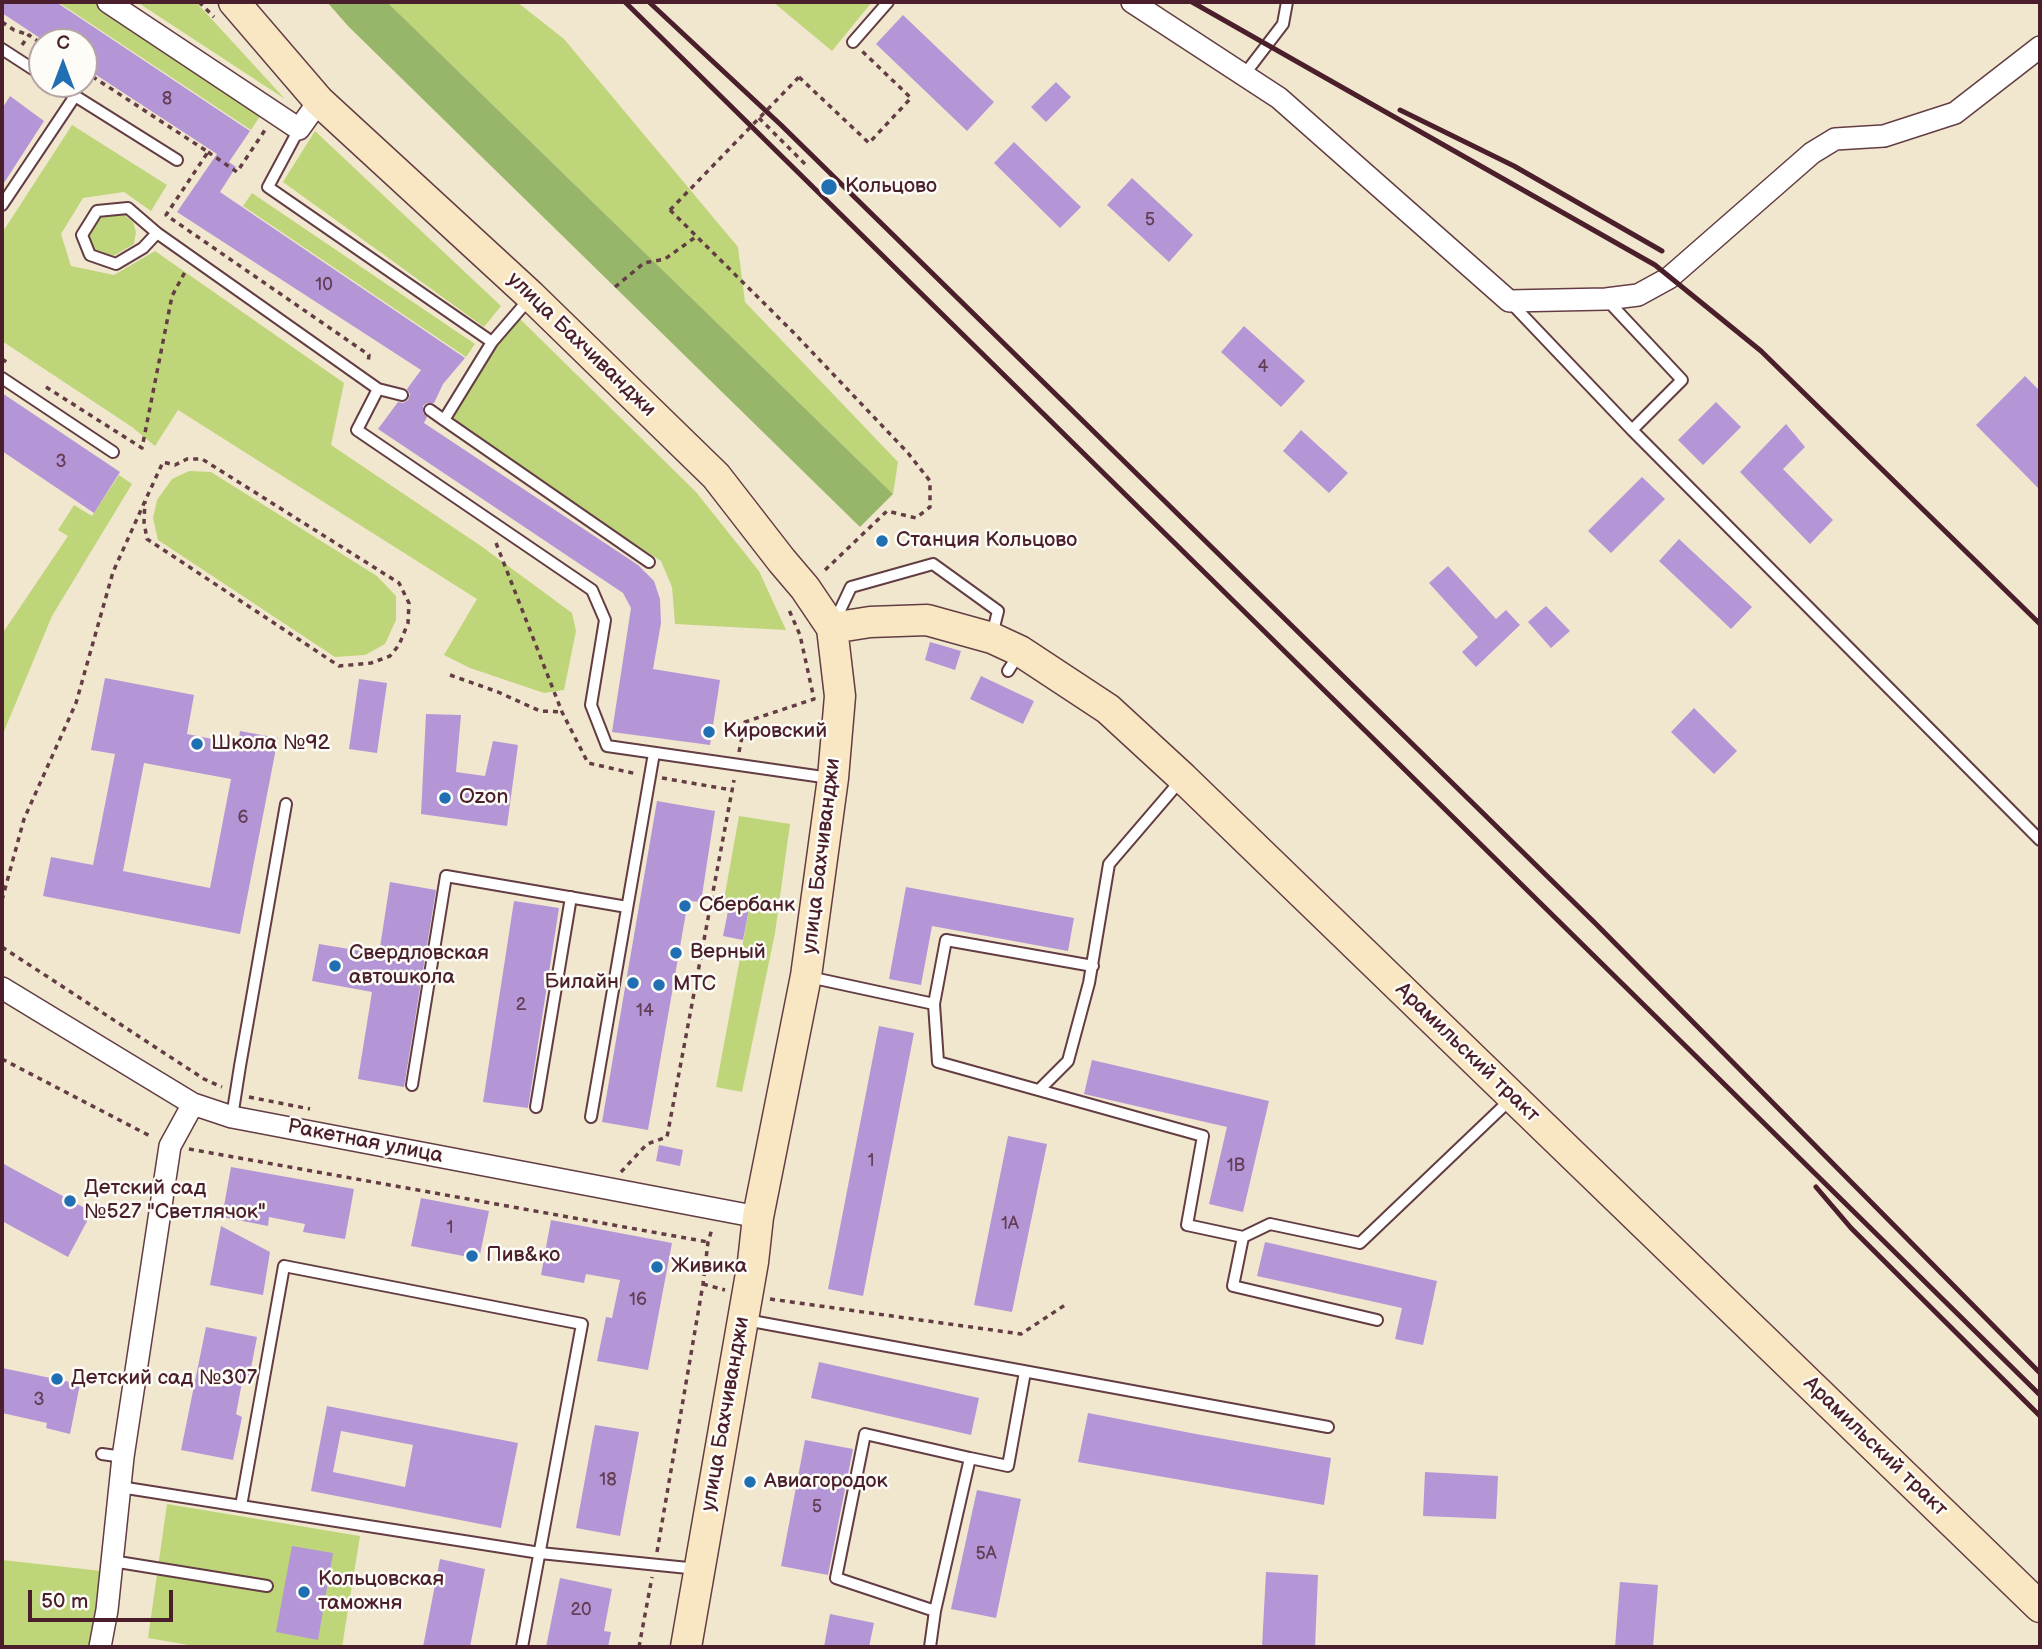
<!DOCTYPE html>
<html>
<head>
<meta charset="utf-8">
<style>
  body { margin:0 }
  #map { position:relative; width:2042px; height:1649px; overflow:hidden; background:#f1e7ce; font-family:"Balsamiq Sans",sans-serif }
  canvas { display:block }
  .frame { position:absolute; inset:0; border:4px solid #4a1f2b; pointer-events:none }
  .north { position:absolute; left:28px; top:28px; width:70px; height:70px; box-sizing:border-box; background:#fdfcf7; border:2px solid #b5a4a5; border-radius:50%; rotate:0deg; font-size:19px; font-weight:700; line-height:28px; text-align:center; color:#4a1f2b }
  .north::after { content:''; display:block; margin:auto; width:24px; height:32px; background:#1f6fb2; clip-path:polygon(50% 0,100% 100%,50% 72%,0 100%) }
  .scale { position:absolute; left:28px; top:1590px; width:145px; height:32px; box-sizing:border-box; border:4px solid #4a1f2b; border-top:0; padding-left:9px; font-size:21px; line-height:24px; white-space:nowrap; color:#4a1f2b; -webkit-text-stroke:5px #fdfcf7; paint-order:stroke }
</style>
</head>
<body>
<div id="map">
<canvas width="2042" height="1649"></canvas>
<div class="frame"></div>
<div class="north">С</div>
<div class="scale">50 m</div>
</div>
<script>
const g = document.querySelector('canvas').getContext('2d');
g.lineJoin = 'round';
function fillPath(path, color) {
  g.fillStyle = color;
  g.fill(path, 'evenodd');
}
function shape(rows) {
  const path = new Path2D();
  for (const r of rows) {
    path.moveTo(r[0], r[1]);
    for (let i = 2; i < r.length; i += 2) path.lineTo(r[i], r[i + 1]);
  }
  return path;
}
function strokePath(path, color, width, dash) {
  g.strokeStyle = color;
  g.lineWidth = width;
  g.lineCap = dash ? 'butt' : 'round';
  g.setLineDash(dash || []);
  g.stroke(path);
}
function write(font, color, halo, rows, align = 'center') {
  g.font = font + ' "Balsamiq Sans",sans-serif';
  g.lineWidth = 5;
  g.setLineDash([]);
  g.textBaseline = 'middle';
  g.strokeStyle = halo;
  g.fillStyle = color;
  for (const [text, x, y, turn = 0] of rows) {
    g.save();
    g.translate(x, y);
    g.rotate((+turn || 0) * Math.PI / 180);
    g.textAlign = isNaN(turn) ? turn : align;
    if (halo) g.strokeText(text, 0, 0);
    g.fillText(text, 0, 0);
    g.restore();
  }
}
fillPath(shape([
  [58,2,102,2,264,110,251,130],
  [137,2,196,2,285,99],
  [387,2,517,2,564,39,738,247,745,302,898,462,893,494],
  [773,2,872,2,832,51],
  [72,125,167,185,151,211,124,192,83,198,61,234,71,266,114,275,155,251,344,383,331,445,481,546,572,613,576,631,564,690,544,693,470,668,444,655,477,599,178,410,155,446,132,427,2,341,2,233],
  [315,131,501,306,484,327,283,182],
  [252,193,475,344,466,357,243,206],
  [120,212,133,222,136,232,134,244,110,258,86,251,81,235,94,213],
  [516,315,696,492,759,571,786,630,675,624,672,587,661,561,444,420],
  [189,471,211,472,377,576,396,596,396,620,385,644,365,655,335,657,158,540,153,518,157,500,172,479],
  [119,475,132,484,52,616,2,736,2,634,68,536,58,530,74,505,92,516],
  [739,816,790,824,775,933,742,1092,716,1087,749,910,723,905],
  [167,1504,360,1536,342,1647,200,1647,148,1638],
  [2,1560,111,1572,98,1647,2,1647]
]), '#bfd579');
fillPath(shape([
  [327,2,387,2,893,494,860,527,348,26]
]), '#97b669');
fillPath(shape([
  [2,2,56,2,250,131,229,162,236,167,220,192,465,358,443,384,434,403,427,403,423,406,423,413,427,417,424,423,638,565,654,581,660,599,661,623,653,669,720,680,710,745,612,732,631,608,623,593,378,429,398,402,403,403,408,400,410,394,407,389,421,370,177,212,217,154,84,67,84,42,46,42,2,13],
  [903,15,994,102,967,131,876,44],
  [1056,82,1071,97,1046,122,1031,107],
  [10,96,44,121,2,186,2,109],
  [1014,142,1081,207,1060,228,994,163],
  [1132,178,1193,235,1169,262,1107,205],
  [1244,326,1305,381,1281,407,1221,352],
  [2025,376,2040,391,2040,490,1976,425],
  [2,393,120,472,94,513,2,451],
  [1716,402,1741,427,1703,465,1678,440],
  [1786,424,1805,447,1783,469,1833,520,1810,544,1740,472],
  [1301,430,1348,473,1329,493,1283,451],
  [1642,477,1665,499,1611,553,1588,531],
  [1679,539,1752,607,1731,629,1659,561],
  [1448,566,1496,619,1506,610,1520,625,1476,667,1462,652,1478,637,1429,583],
  [1546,606,1570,631,1551,648,1528,622],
  [930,642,961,651,955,670,925,660],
  [981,676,1034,701,1023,724,970,699],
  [105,678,194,695,187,734,238,744,240,731,278,738,240,934,43,896,51,857,93,865,115,754,91,750],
  [144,763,231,779,210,888,123,871],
  [359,679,387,683,377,753,349,749],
  [1694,708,1737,751,1714,774,1671,732],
  [426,714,461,715,456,772,485,776,493,741,518,745,507,826,421,814],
  [657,801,715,811,701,902,688,901,648,1130,602,1122],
  [390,882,436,890,404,1087,358,1079,372,992,312,981,319,944,379,954],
  [906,887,1074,918,1068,951,932,926,921,985,889,979],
  [514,901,559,908,528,1108,483,1102],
  [729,906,749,909,743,940,723,936],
  [879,1026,914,1033,863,1296,828,1289],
  [1092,1060,1269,1101,1243,1212,1209,1204,1227,1127,1084,1094],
  [1008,1136,1047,1144,1012,1312,974,1305],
  [659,1145,683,1150,680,1166,656,1161],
  [2,1163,92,1212,68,1257,2,1221],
  [231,1167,354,1189,345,1239,303,1232,305,1224,269,1217,268,1226,222,1217],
  [421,1198,489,1211,479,1259,411,1246],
  [551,1220,672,1243,648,1370,597,1361,606,1317,612,1318,620,1280,586,1274,584,1283,541,1275],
  [221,1226,270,1252,263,1295,210,1285],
  [1265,1242,1437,1281,1423,1345,1395,1339,1402,1308,1257,1276],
  [206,1327,257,1337,249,1378,243,1377,236,1414,242,1417,233,1460,181,1450],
  [819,1362,979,1398,971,1435,811,1398],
  [2,1368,80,1384,70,1434,46,1428,47,1423,2,1413],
  [327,1406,518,1443,501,1528,311,1491],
  [341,1431,413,1445,405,1487,333,1472],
  [1088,1413,1196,1434,1331,1458,1324,1505,1078,1462],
  [595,1425,639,1432,620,1536,576,1528],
  [805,1440,853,1449,828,1575,781,1566],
  [1425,1472,1498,1476,1496,1519,1423,1516],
  [977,1490,1021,1499,996,1618,951,1609],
  [292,1546,333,1553,318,1640,276,1632],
  [440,1559,485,1569,470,1647,423,1647],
  [1266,1572,1318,1575,1315,1647,1262,1647],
  [560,1578,612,1589,604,1631,611,1632,608,1647,546,1647],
  [1620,1582,1658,1585,1653,1647,1615,1647],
  [830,1614,874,1623,869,1647,824,1647]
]), '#b496d7');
const service = shape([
  [853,42,888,2],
  [2,49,42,75],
  [1244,75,1283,24,1287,2],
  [56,84,177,160],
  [299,129,268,187,492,342],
  [2,205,75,96],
  [157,233,143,248,116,264,90,255,82,235,97,211,128,208,157,233,378,389,402,395],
  [1511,303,1632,430,1682,380,1607,300],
  [2,378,113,452],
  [378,389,357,430,592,590,605,620,591,705,607,746,830,778],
  [430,410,444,420,492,342,530,298],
  [444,420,649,562],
  [1632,430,2040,840],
  [834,623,851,587,933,564,998,611,992,635],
  [1008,671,1020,652],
  [809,977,934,1004,938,1062,1203,1136,1187,1225,1243,1237,1270,1224,1360,1243,1511,1099],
  [934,1004,946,940,1093,966],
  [412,1085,446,876,627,907],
  [1039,1090,1068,1061,1089,983,1109,864,1181,780],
  [536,1107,571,897],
  [232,1117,240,1066,286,804],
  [591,1117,654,753],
  [1243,1237,1233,1286,1377,1320],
  [746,1320,1328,1427],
  [102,1454,123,1457],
  [120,1487,540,1553,698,1569],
  [241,1506,284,1266,582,1324,522,1647],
  [112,1561,267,1586],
  [935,1611,836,1578,865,1434,970,1458],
  [930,1647,935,1611,970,1458,1008,1466,1025,1372]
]);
const minor = shape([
  [108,2,299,129,319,101],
  [1132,2,1279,98,1509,301,1606,299,1638,295,1669,278,1812,153,1835,139,1884,136,1955,113,2040,47],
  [2,988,193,1104,232,1117,758,1217],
  [100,1647,107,1610,123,1457,170,1146,193,1104]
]);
const secondary = shape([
  [234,2,319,101,531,296,716,476,782,561,805,588,832,628,840,696,833,778,806,976,758,1217,753,1262,686,1647],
  [832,628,870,622,927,620,992,638,1020,651,1108,709,1183,778,2040,1607]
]);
strokePath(service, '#633d43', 14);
strokePath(minor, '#633d43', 24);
strokePath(secondary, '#633d43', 33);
strokePath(shape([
  [199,2,214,17],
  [2,22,14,30,29,35],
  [22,45,29,35,42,44],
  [84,71,208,152,166,215,369,355,368,363],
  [799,77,869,143,911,98,862,51],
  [759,118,806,165],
  [208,152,237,172,265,130],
  [670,210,794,333,908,453,930,481,930,507,916,518,887,511,823,572],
  [615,287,644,263,665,259,697,236],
  [2,359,10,364],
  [46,387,142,448,172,296,185,272],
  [496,543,562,712,588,763,637,774],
  [450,675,498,692,540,711,562,712],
  [739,752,745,722,814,699,800,635,789,610],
  [662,778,732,790],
  [2,900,24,819,76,703,113,572,145,501,163,462,175,465,187,459,202,459,399,583,409,603,408,623,399,645,390,656,371,663,339,666,147,539,144,522,145,501],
  [2,947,204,1079,222,1087],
  [2,1059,152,1137],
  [249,1097,310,1109],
  [189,1149,708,1242],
  [621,1172,647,1144,667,1137,734,780],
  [703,1284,725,1290],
  [770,1299,1021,1334,1068,1303],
  [657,1552,703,1284,708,1242,712,1229],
  [639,1647,652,1577]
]), '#633d43', 3.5, [5, 5]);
strokePath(service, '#fff', 10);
strokePath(minor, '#fff', 21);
strokePath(secondary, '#f9e7c3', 30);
strokePath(shape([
  [625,2,2040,1395],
  [649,2,781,125,1595,923,2040,1373],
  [1192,2,1655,265,1761,351,2040,624],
  [1400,110,1514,166,1662,251],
  [1816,1187,1851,1228,2040,1416]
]), '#4a1f2b', 5);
strokePath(shape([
  [670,210,799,77]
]), '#633d43', 3.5, [5, 5]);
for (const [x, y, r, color] of [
  [829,187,9,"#1f6fb2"],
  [882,541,7,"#1f6fb2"],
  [709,732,7,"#1f6fb2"],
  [197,744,7,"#1f6fb2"],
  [445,798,7,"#1f6fb2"],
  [685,906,7,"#1f6fb2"],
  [676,953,7,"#1f6fb2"],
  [335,966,7,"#1f6fb2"],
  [633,983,7,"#1f6fb2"],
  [659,985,7,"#1f6fb2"],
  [70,1201,7,"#1f6fb2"],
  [472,1256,7,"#1f6fb2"],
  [657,1267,7,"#1f6fb2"],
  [57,1379,7,"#1f6fb2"],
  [750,1482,7,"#1f6fb2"],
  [304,1592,7,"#1f6fb2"]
]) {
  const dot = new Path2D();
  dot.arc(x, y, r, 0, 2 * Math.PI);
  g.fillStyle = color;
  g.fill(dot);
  strokePath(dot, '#fdfcf7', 2.5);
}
write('18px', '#643d56', null, [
  ["8",167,99],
  ["5",1150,220],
  ["10",324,285],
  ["4",1263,367],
  ["3",61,462],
  ["6",243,818],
  ["2",521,1005],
  ["14",645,1011],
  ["1",871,1161],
  ["1В",1236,1166],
  ["1А",1010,1224],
  ["1",450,1228],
  ["16",638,1300],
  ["3",39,1400],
  ["18",608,1480],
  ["5",817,1507],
  ["5А",986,1554],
  ["20",581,1610]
]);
write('21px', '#4a1f2b', '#fdfcf7', [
  ["Кольцово",845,187],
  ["Станция Кольцово",896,541],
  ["Кировский",723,732],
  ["Школа №92",211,744],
  ["Ozon",459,798],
  ["Сбербанк",699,906],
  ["Верный",690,953],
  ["Свердловская",349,954],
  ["автошкола",349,978],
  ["Билайн",619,983,"right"],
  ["МТС",673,985],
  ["Детский сад",84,1189],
  ["№527 \"Светлячок\"",84,1213],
  ["Пив&ко",486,1256],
  ["Живика",671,1267],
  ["Детский сад №307",71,1379],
  ["Авиагородок",764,1482],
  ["Кольцовская",318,1580],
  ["таможня",318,1604]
], 'left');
write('21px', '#4a1f2b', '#fdfcf7', [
  ["улица Бахчиванджи",581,345,44],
  ["улица Бахчиванджи",822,856,-83],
  ["Арамильский тракт",1467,1053,44],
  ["Ракетная улица",365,1142,11],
  ["улица Бахчиванджи",726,1414,-80],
  ["Арамильский тракт",1875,1447,44]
]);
</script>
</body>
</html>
